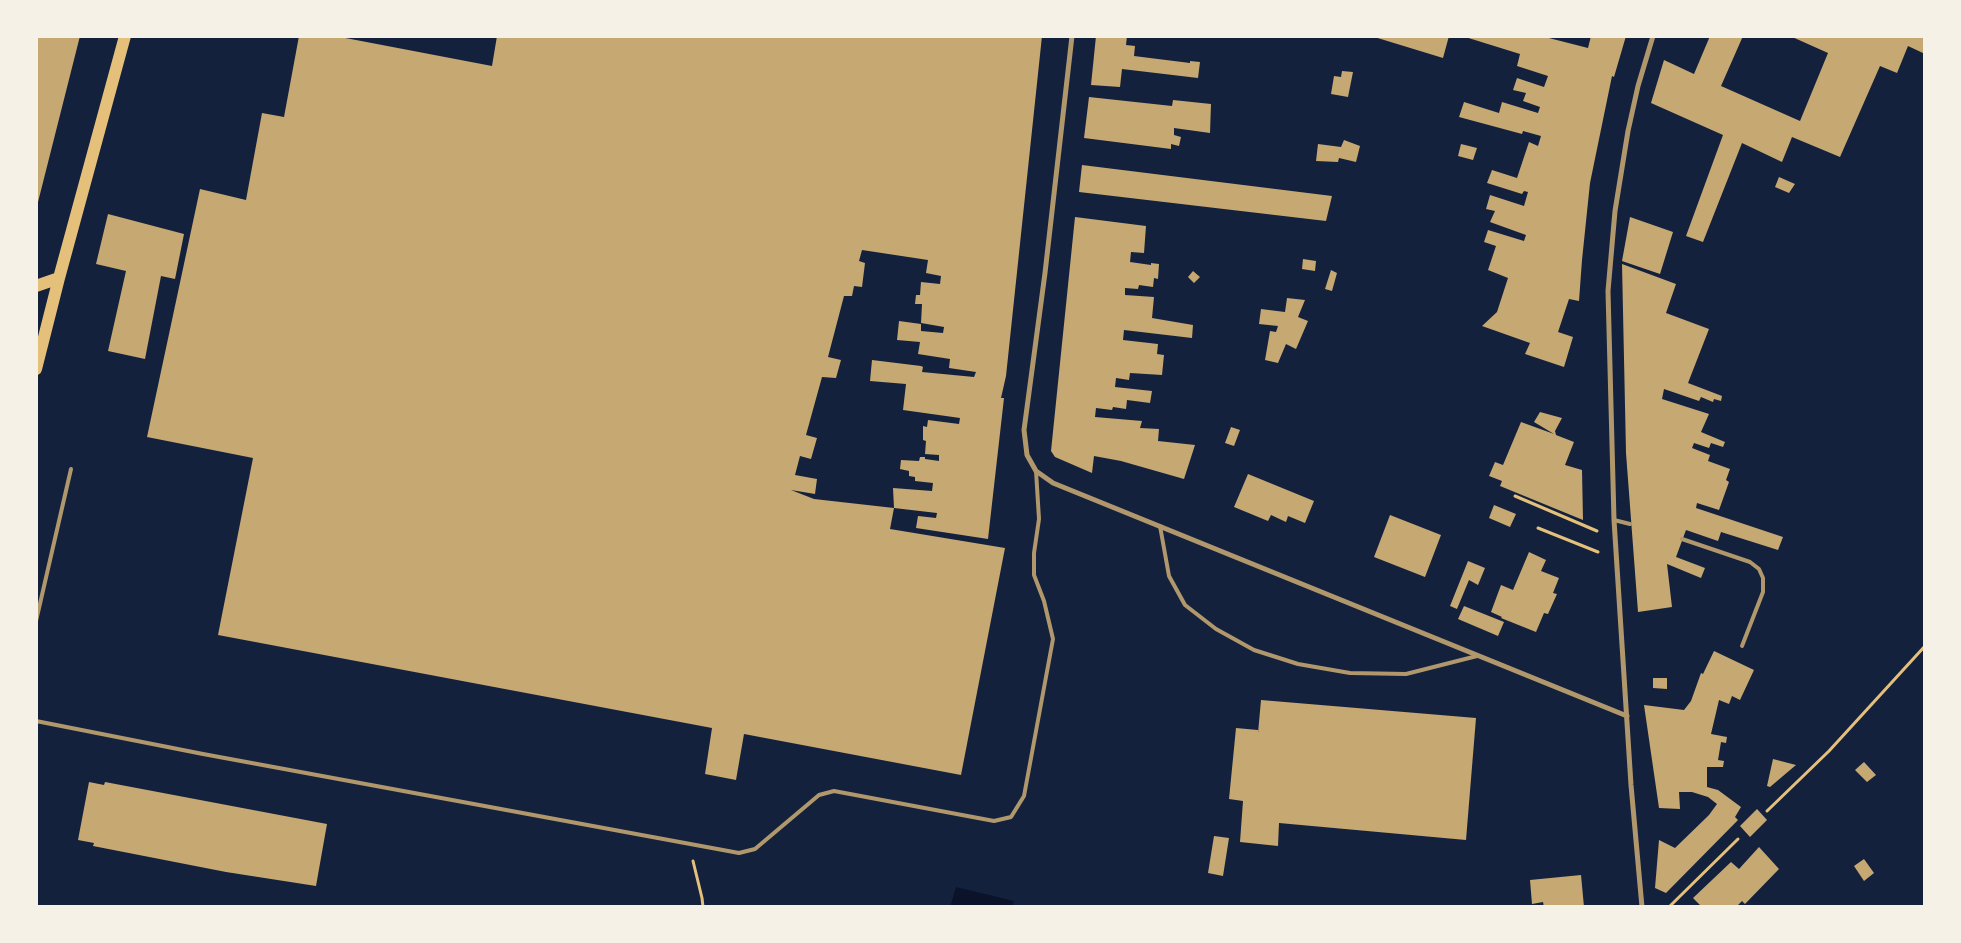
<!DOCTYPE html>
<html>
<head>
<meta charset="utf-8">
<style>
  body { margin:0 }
  #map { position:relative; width:1961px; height:943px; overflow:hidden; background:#14213d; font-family:"Golos Text",sans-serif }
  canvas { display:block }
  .frame { position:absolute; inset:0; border:38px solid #f6f1e7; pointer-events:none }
</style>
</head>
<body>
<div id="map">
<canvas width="1961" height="943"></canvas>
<div class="frame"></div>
</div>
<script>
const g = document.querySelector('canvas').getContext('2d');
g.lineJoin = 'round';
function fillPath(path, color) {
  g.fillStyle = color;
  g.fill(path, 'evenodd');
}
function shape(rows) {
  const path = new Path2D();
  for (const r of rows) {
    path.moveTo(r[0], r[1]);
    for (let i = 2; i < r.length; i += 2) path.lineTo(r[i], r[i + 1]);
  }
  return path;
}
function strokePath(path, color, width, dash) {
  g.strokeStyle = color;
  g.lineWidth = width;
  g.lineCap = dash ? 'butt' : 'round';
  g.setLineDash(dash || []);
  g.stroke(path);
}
fillPath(shape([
  [956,887,1014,901,1012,907,950,907]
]), '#0b132b');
fillPath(shape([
  [36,36,80,36,37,206,36,206],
  [299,36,335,36,492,66,497,36,1042,36,1006,376,1001,398,1004,398,988,539,916,528,918,516,936,518,937,513,894,508,893,488,932,491,933,483,915,481,915,477,909,476,909,471,900,469,901,460,919,461,920,457,925,457,925,459,939,461,939,455,925,454,926,441,923,440,923,426,927,427,928,420,959,424,960,418,903,410,906,384,870,381,872,360,921,366,923,367,922,372,974,377,976,372,949,368,950,359,918,354,920,342,897,340,899,321,921,324,921,331,943,333,944,327,921,323,922,304,915,304,916,295,920,295,921,282,940,284,941,276,926,273,928,260,862,250,859,261,865,263,862,287,854,286,852,296,844,296,828,357,841,360,836,378,822,377,806,435,817,438,811,459,800,456,795,475,817,479,815,494,791,490,814,499,894,508,890,529,1005,548,961,775,744,734,736,780,705,774,712,728,218,635,253,458,147,437,200,189,246,200,262,113,284,117],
  [1096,36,1127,36,1126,45,1135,46,1134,56,1190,63,1190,61,1200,62,1198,78,1122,69,1120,87,1091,85],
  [1371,36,1449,36,1443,58],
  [1462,36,1541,36,1588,48,1591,36,1626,36,1614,77,1612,76,1590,183,1582,260,1579,301,1569,299,1558,332,1573,337,1564,367,1525,354,1530,343,1482,326,1497,312,1508,278,1488,270,1496,246,1484,242,1488,230,1524,241,1526,235,1490,222,1495,211,1486,209,1490,195,1524,206,1528,192,1524,191,1522,194,1487,183,1492,170,1517,178,1529,142,1538,146,1541,136,1523,131,1522,134,1459,117,1464,102,1499,113,1502,102,1538,113,1540,107,1523,101,1526,93,1513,90,1517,78,1544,87,1548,76,1517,66,1520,54],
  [1710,36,1743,36,1721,86,1800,121,1828,53,1790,36,1925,36,1925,54,1908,46,1897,73,1880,66,1840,157,1792,137,1782,162,1742,143,1703,242,1686,236,1723,135,1651,103,1664,60,1694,74],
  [1342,71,1353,72,1348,97,1331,94,1334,76,1341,77],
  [1089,97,1172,106,1173,100,1211,104,1210,133,1174,128,1174,135,1181,137,1179,146,1171,144,1171,149,1084,138],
  [1344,140,1360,146,1356,162,1339,158,1338,162,1316,161,1318,144,1341,147],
  [1461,144,1477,148,1473,160,1458,156],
  [1082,165,1332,196,1326,221,1079,192],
  [1779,177,1795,184,1789,193,1775,187],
  [108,214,184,234,175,279,161,276,145,359,108,351,126,271,96,264],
  [1075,217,1146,226,1144,253,1131,252,1130,262,1151,265,1151,263,1159,264,1158,279,1154,278,1153,287,1139,285,1138,289,1125,288,1125,295,1154,297,1152,318,1193,325,1192,338,1124,330,1123,340,1158,344,1157,354,1164,355,1162,375,1130,373,1129,380,1116,378,1115,387,1152,391,1150,403,1127,400,1126,409,1113,407,1112,410,1096,408,1095,417,1142,421,1140,428,1159,429,1158,441,1195,445,1184,479,1121,461,1094,456,1092,473,1055,457,1051,451],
  [1630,217,1673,232,1660,274,1622,261],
  [1303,259,1316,261,1315,271,1302,269],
  [1622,264,1676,284,1666,313,1709,329,1688,383,1722,396,1721,401,1714,399,1713,402,1701,397,1699,401,1664,389,1662,399,1709,414,1701,432,1725,442,1723,447,1711,443,1709,448,1694,443,1692,448,1710,455,1708,461,1730,469,1726,480,1729,482,1719,510,1697,503,1696,508,1783,537,1778,550,1721,532,1718,541,1686,530,1676,557,1705,568,1701,578,1667,564,1672,607,1638,612,1626,453],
  [1331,270,1337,273,1332,291,1325,289],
  [1193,271,1200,277,1194,283,1188,277],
  [1287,298,1305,300,1298,317,1308,321,1296,349,1286,344,1278,363,1265,360,1270,331,1276,332,1278,326,1259,324,1261,309,1285,312],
  [1540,412,1562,418,1555,431,1556,435,1574,442,1565,465,1582,470,1583,520,1500,486,1502,481,1489,476,1495,462,1503,465,1521,422,1554,434,1534,422],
  [1231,427,1240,430,1234,446,1225,443],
  [1248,474,1314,501,1305,523,1288,516,1286,522,1271,515,1268,521,1234,507],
  [1494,505,1516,514,1510,527,1489,518],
  [1390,515,1441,535,1425,577,1374,557],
  [1529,552,1546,560,1541,571,1559,578,1553,593,1557,594,1548,614,1544,613,1536,632,1501,618,1502,617,1491,612,1501,585,1513,590],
  [1468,561,1485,568,1478,585,1469,580,1457,609,1450,606],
  [1464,606,1504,622,1498,636,1458,619],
  [1714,651,1754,670,1740,700,1732,696,1729,704,1719,700,1711,734,1727,737,1726,743,1721,742,1718,760,1724,761,1723,767,1707,767,1707,787,1718,790,1741,807,1735,817,1738,820,1666,893,1655,888,1659,840,1675,848,1709,815,1717,804,1708,797,1692,792,1679,792,1680,809,1659,808,1644,705,1684,710,1691,701,1701,673,1703,674],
  [1653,678,1667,678,1667,689,1653,688],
  [1261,700,1476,718,1466,840,1279,823,1278,846,1240,842,1243,801,1229,799,1236,728,1258,730,1258,733],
  [1773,759,1796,765,1770,787,1767,786],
  [1864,762,1876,775,1867,782,1855,770],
  [89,782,104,785,105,782,327,824,316,886,226,872,93,846,94,843,78,840],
  [1757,809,1767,820,1750,837,1740,826],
  [1214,836,1229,838,1223,876,1208,873],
  [1759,847,1779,869,1745,904,1742,901,1736,907,1702,907,1693,898,1731,862,1739,869],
  [1864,859,1874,873,1864,881,1854,866],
  [1581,875,1584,907,1544,907,1543,902,1532,904,1530,880]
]), '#c6a872');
strokePath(shape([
  [1515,496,1597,531],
  [1538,528,1598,552],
  [1767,811,1829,751,1925,646],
  [693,861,702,898,703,907],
  [1669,907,1738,839]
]), '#e5c07b', 3);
strokePath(shape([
  [1614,520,1630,524],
  [1160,526,1169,576,1185,605,1216,629,1254,650,1298,664,1350,673,1406,674,1477,656],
  [1682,539,1750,562,1759,569,1763,578,1763,592,1742,646],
  [36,621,71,469],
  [36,721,203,754,739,853,755,849,819,795,834,791,994,821,1011,817,1024,796,1053,639,1044,601,1034,575,1034,553,1039,519,1036,471]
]), '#b1986c', 4);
strokePath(shape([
  [1072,36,1045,273,1024,430,1027,455,1036,471,1053,483,1627,716],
  [1642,907,1631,785,1614,520,1608,291,1615,211,1628,131,1638,86,1653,36]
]), '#b1986c', 5);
strokePath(shape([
  [36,286,59,278],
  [36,369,59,278,125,36]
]), '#e5c07b', 12);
</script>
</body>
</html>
